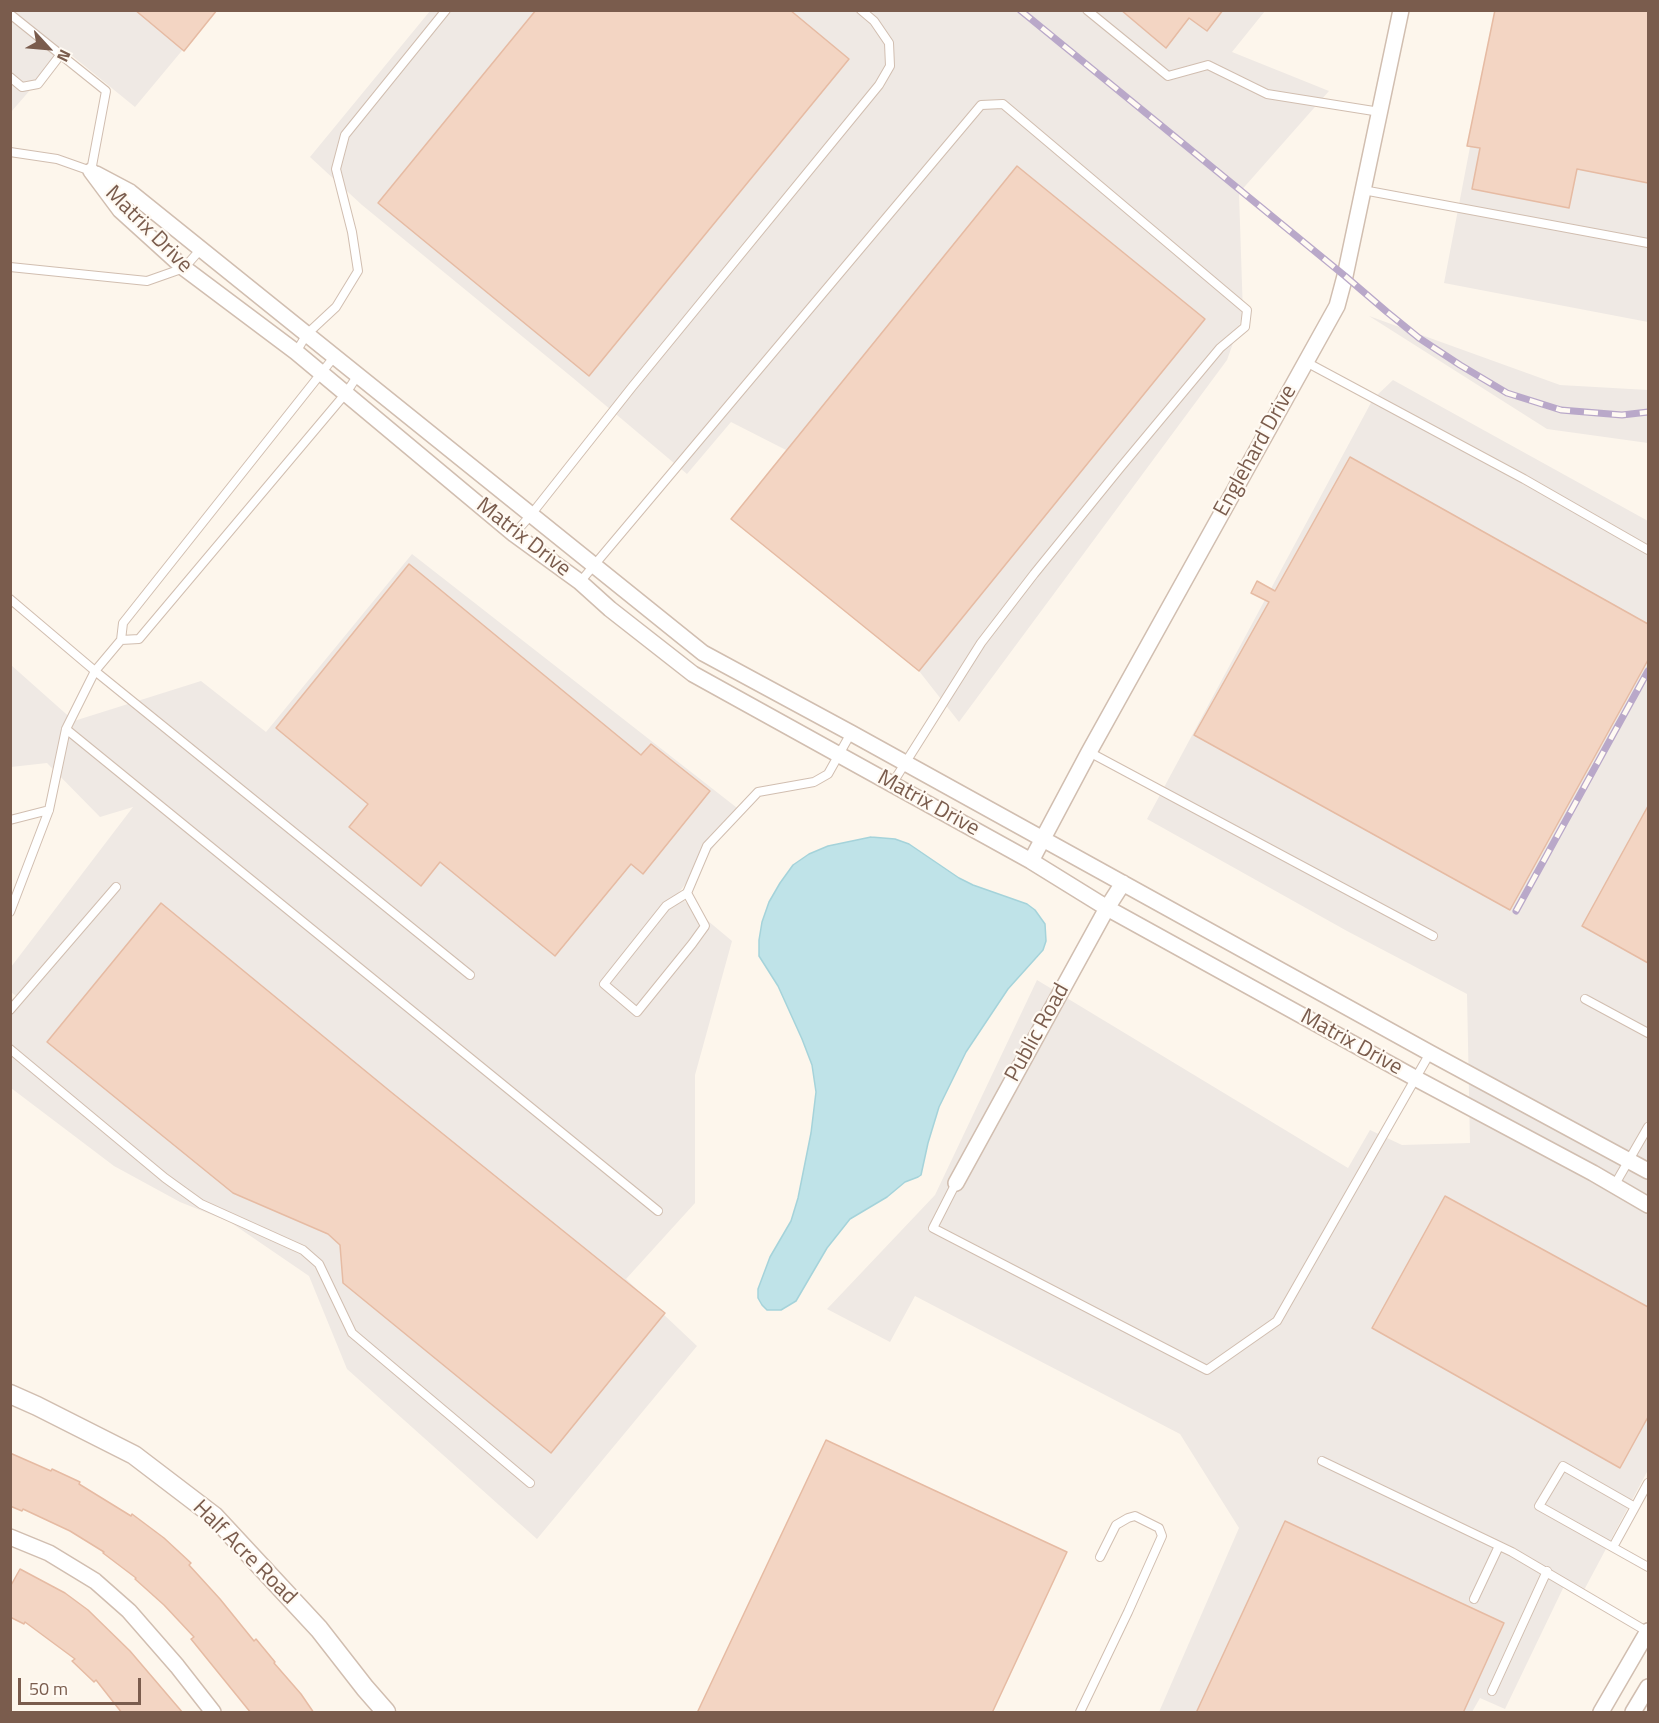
<!DOCTYPE html>
<html>
<head>
<meta charset="utf-8">
<style>
  body { margin:0 }
  #map { position:relative; width:1659px; height:1723px; overflow:hidden; background:#fdf6ec; font-family:"Titillium Web",sans-serif }
  canvas { display:block }
  .frame { position:absolute; inset:0; border:12px solid #7a5c4d; pointer-events:none }
  .north { position:absolute; left:18px; top:18px; width:60px; height:60px; -webkit-text-stroke:4px #fffaf3; paint-order:stroke; rotate:116deg; font-size:16px; font-weight:700; line-height:24px; text-align:center; color:#7a5c4d }
  .north::after { content:''; display:block; margin:auto; width:21px; height:27px; background:#7a5c4d; clip-path:polygon(50% 0,100% 100%,50% 72%,0 100%) }
  .scale { position:absolute; left:18px; top:1678px; width:123px; height:27px; box-sizing:border-box; border:3px solid #7a5c4d; border-top:0; padding-left:8px; font-size:18px; line-height:21px; white-space:nowrap; color:#7a5c4d; -webkit-text-stroke:4px #fffaf3; paint-order:stroke }
</style>
</head>
<body>
<div id="map">
<canvas width="1659" height="1723"></canvas>
<div class="frame"></div>
<div class="north">N</div>
<div class="scale">50 m</div>
</div>
<script>
const g = document.querySelector('canvas').getContext('2d');
g.lineJoin = 'round';
function fillPath(path, color) {
  g.fillStyle = color;
  g.fill(path, 'evenodd');
}
function shape(rows) {
  const path = new Path2D();
  for (const r of rows) {
    path.moveTo(r[0], r[1]);
    for (let i = 2; i < r.length; i += 2) path.lineTo(r[i], r[i + 1]);
  }
  return path;
}
function strokePath(path, color, width, dash) {
  g.strokeStyle = color;
  g.lineWidth = width;
  g.lineCap = dash ? 'butt' : 'round';
  g.setLineDash(dash || []);
  g.stroke(path);
}
function write(font, color, halo, rows, align = 'center') {
  g.font = font + ' "Titillium Web",sans-serif';
  g.lineWidth = 4.5;
  g.setLineDash([]);
  g.textBaseline = 'middle';
  g.strokeStyle = halo;
  g.fillStyle = color;
  for (const [text, x, y, turn = 0] of rows) {
    g.save();
    g.translate(x, y);
    g.rotate((+turn || 0) * Math.PI / 180);
    g.textAlign = isNaN(turn) ? turn : align;
    if (halo) g.strokeText(text, 0, 0);
    g.fillText(text, 0, 0);
    g.restore();
  }
}
fillPath(shape([
  [11,11,215,11,135,107,65,50,11,112],
  [430,11,1265,11,1232,52,1329,91,1239,193,1243,315,1227,360,959,722,919,671,731,519,786,450,731,422,687,474,573,378,362,205,310,157],
  [1496,11,1648,11,1648,322,1444,283],
  [1369,316,1560,385,1648,390,1648,443,1547,429],
  [1393,380,1648,521,1648,1470,1583,1592,1566,1582,1505,1709,1480,1698,1472,1712,1159,1712,1239,1528,1180,1434,915,1296,890,1342,827,1309,935,1195,1037,980,1348,1168,1370,1130,1402,1145,1470,1143,1467,994,1347,931,1147,819,1373,399],
  [412,554,741,811,677,895,732,941,695,1075,695,1203,626,1279,697,1346,537,1539,347,1369,309,1276,230,1222,180,1202,114,1166,11,1088,11,1013,20,999,11,992,11,967,133,807,100,817,47,763,11,767,11,665,74,721,201,681,266,732]
]), '#efe9e4');
const water = shape([
  [871,837,895,839,909,844,959,878,973,885,1027,904,1035,910,1045,924,1046,941,1043,950,1008,989,966,1052,939,1107,928,1143,921,1175,918,1177,905,1182,887,1197,850,1219,827,1248,796,1301,781,1310,767,1310,762,1305,758,1298,758,1289,770,1257,791,1221,798,1198,811,1133,816,1092,812,1065,802,1039,778,986,759,956,759,940,762,922,769,902,780,883,793,865,809,854,828,846,871,837]
]);
fillPath(water, '#bfe3e8');
strokePath(water, '#a5d3da', 1.5);
const building = shape([
  [135,10,217,10,184,51,135,10],
  [536,10,790,10,849,59,589,376,378,203,536,10],
  [1121,10,1223,10,1207,31,1189,18,1166,48,1121,10],
  [1495,10,1648,10,1648,183,1577,169,1569,208,1472,189,1480,148,1467,146,1495,10],
  [1017,166,1205,319,919,671,731,519,1017,166],
  [1350,457,1648,624,1648,660,1510,910,1194,735,1269,602,1251,593,1257,581,1275,591,1350,457],
  [409,564,641,755,651,744,710,791,643,874,631,864,555,956,440,862,421,886,349,827,368,804,276,728,409,564],
  [1648,806,1648,963,1582,926,1648,806],
  [161,903,391,1092,665,1313,551,1453,343,1283,340,1245,328,1234,233,1193,47,1042,161,903],
  [1445,1196,1648,1307,1648,1417,1620,1468,1372,1328,1445,1196],
  [826,1440,1067,1552,992,1713,697,1713,826,1440],
  [10,1453,51,1471,52,1469,80,1482,79,1484,131,1516,132,1514,164,1538,191,1563,189,1565,220,1599,254,1641,256,1639,275,1662,274,1663,301,1694,314,1713,251,1713,191,1639,194,1637,164,1605,135,1579,136,1578,103,1553,104,1552,70,1531,23,1509,22,1511,10,1506,10,1453],
  [1285,1521,1504,1623,1463,1713,1196,1713,1285,1521],
  [20,1569,65,1593,88,1610,130,1651,183,1713,122,1713,96,1680,94,1682,72,1661,75,1659,25,1622,24,1624,10,1617,10,1587,20,1569]
]);
fillPath(building, '#f3d5c3');
strokePath(building, '#e6bba3', 1.5);
const service = shape([
  [1087,10,1168,76,1208,65,1267,94,1380,112],
  [10,14,106,91,91,171,57,159,10,152],
  [10,77,22,87,38,84,61,54],
  [1363,190,1648,243],
  [10,267,147,281,184,268,200,250],
  [296,352,307,334,336,307,358,271,352,232,336,169,345,135,446,10],
  [334,357,123,623,121,640,95,671,470,975],
  [1306,362,1524,479,1648,550],
  [514,534,530,516,632,387,879,85,890,66,889,43,874,21,861,10],
  [580,582,981,105,1003,104,1247,310,1245,327,1220,348,1120,468,1034,574,981,643,892,784],
  [10,599,95,671,66,729,49,810,10,912],
  [121,640,139,639,346,393,358,375],
  [66,729,658,1211],
  [1089,752,1433,936],
  [10,820,49,810],
  [687,893,666,906,604,984,637,1012,692,944,705,926,687,893,707,846,758,792,814,782,828,774,851,733],
  [1585,999,1648,1033],
  [10,1010,116,887],
  [10,1049,165,1178,201,1204,303,1250,319,1264,352,1333,530,1483],
  [956,1183,933,1228,1207,1370,1277,1321,1430,1053],
  [1614,1186,1648,1127],
  [1322,1461,1512,1552,1648,1632],
  [1635,1507,1648,1483],
  [1613,1547,1635,1507,1563,1466,1539,1506,1648,1567],
  [1474,1599,1499,1546],
  [1492,1691,1547,1571],
  [1080,1712,1128,1612,1162,1536,1159,1528,1135,1516,1128,1518,1116,1525,1100,1557]
]);
const minor = shape([
  [91,171,120,210,184,268,296,352,514,534,580,582,610,609,693,674,1031,861,1107,908,1415,1078,1593,1173,1648,1205],
  [96,174,130,192,703,653,851,733,1430,1053,1648,1171],
  [1031,861,1089,752,1337,306,1345,276,1401,10],
  [956,1183,1107,908,1123,883],
  [10,1537,49,1553,95,1581,129,1611,177,1666,213,1712],
  [1601,1712,1648,1631],
  [1633,1712,1648,1687]
]);
const tertiary = shape([
  [10,1394,37,1406,134,1455,214,1516,319,1629,365,1688,386,1712]
]);
strokePath(service, '#d1beb0', 10);
strokePath(minor, '#d1beb0', 18);
strokePath(tertiary, '#d1beb0', 21);
strokePath(service, '#fff', 8);
strokePath(minor, '#fff', 15);
strokePath(tertiary, '#fff', 18);
const rail = shape([
  [1020,10,1345,276,1387,312,1419,338,1460,365,1507,393,1561,410,1622,415,1648,412],
  [1516,911,1648,671]
]);
strokePath(rail, '#b9a8c9', 7);
strokePath(rail, '#fffaf3', 4.5, [14]);
write('22px', '#7a5c4d', '#fffaf3', [
  ["Matrix Drive",148,230,45],
  ["Englehard Drive",1256,451,-61],
  ["Matrix Drive",523,538,38],
  ["Matrix Drive",928,804,29],
  ["Public Road",1038,1033,-61],
  ["Matrix Drive",1351,1043,29],
  ["Half Acre Road",244,1553,45]
]);
</script>
</body>
</html>
